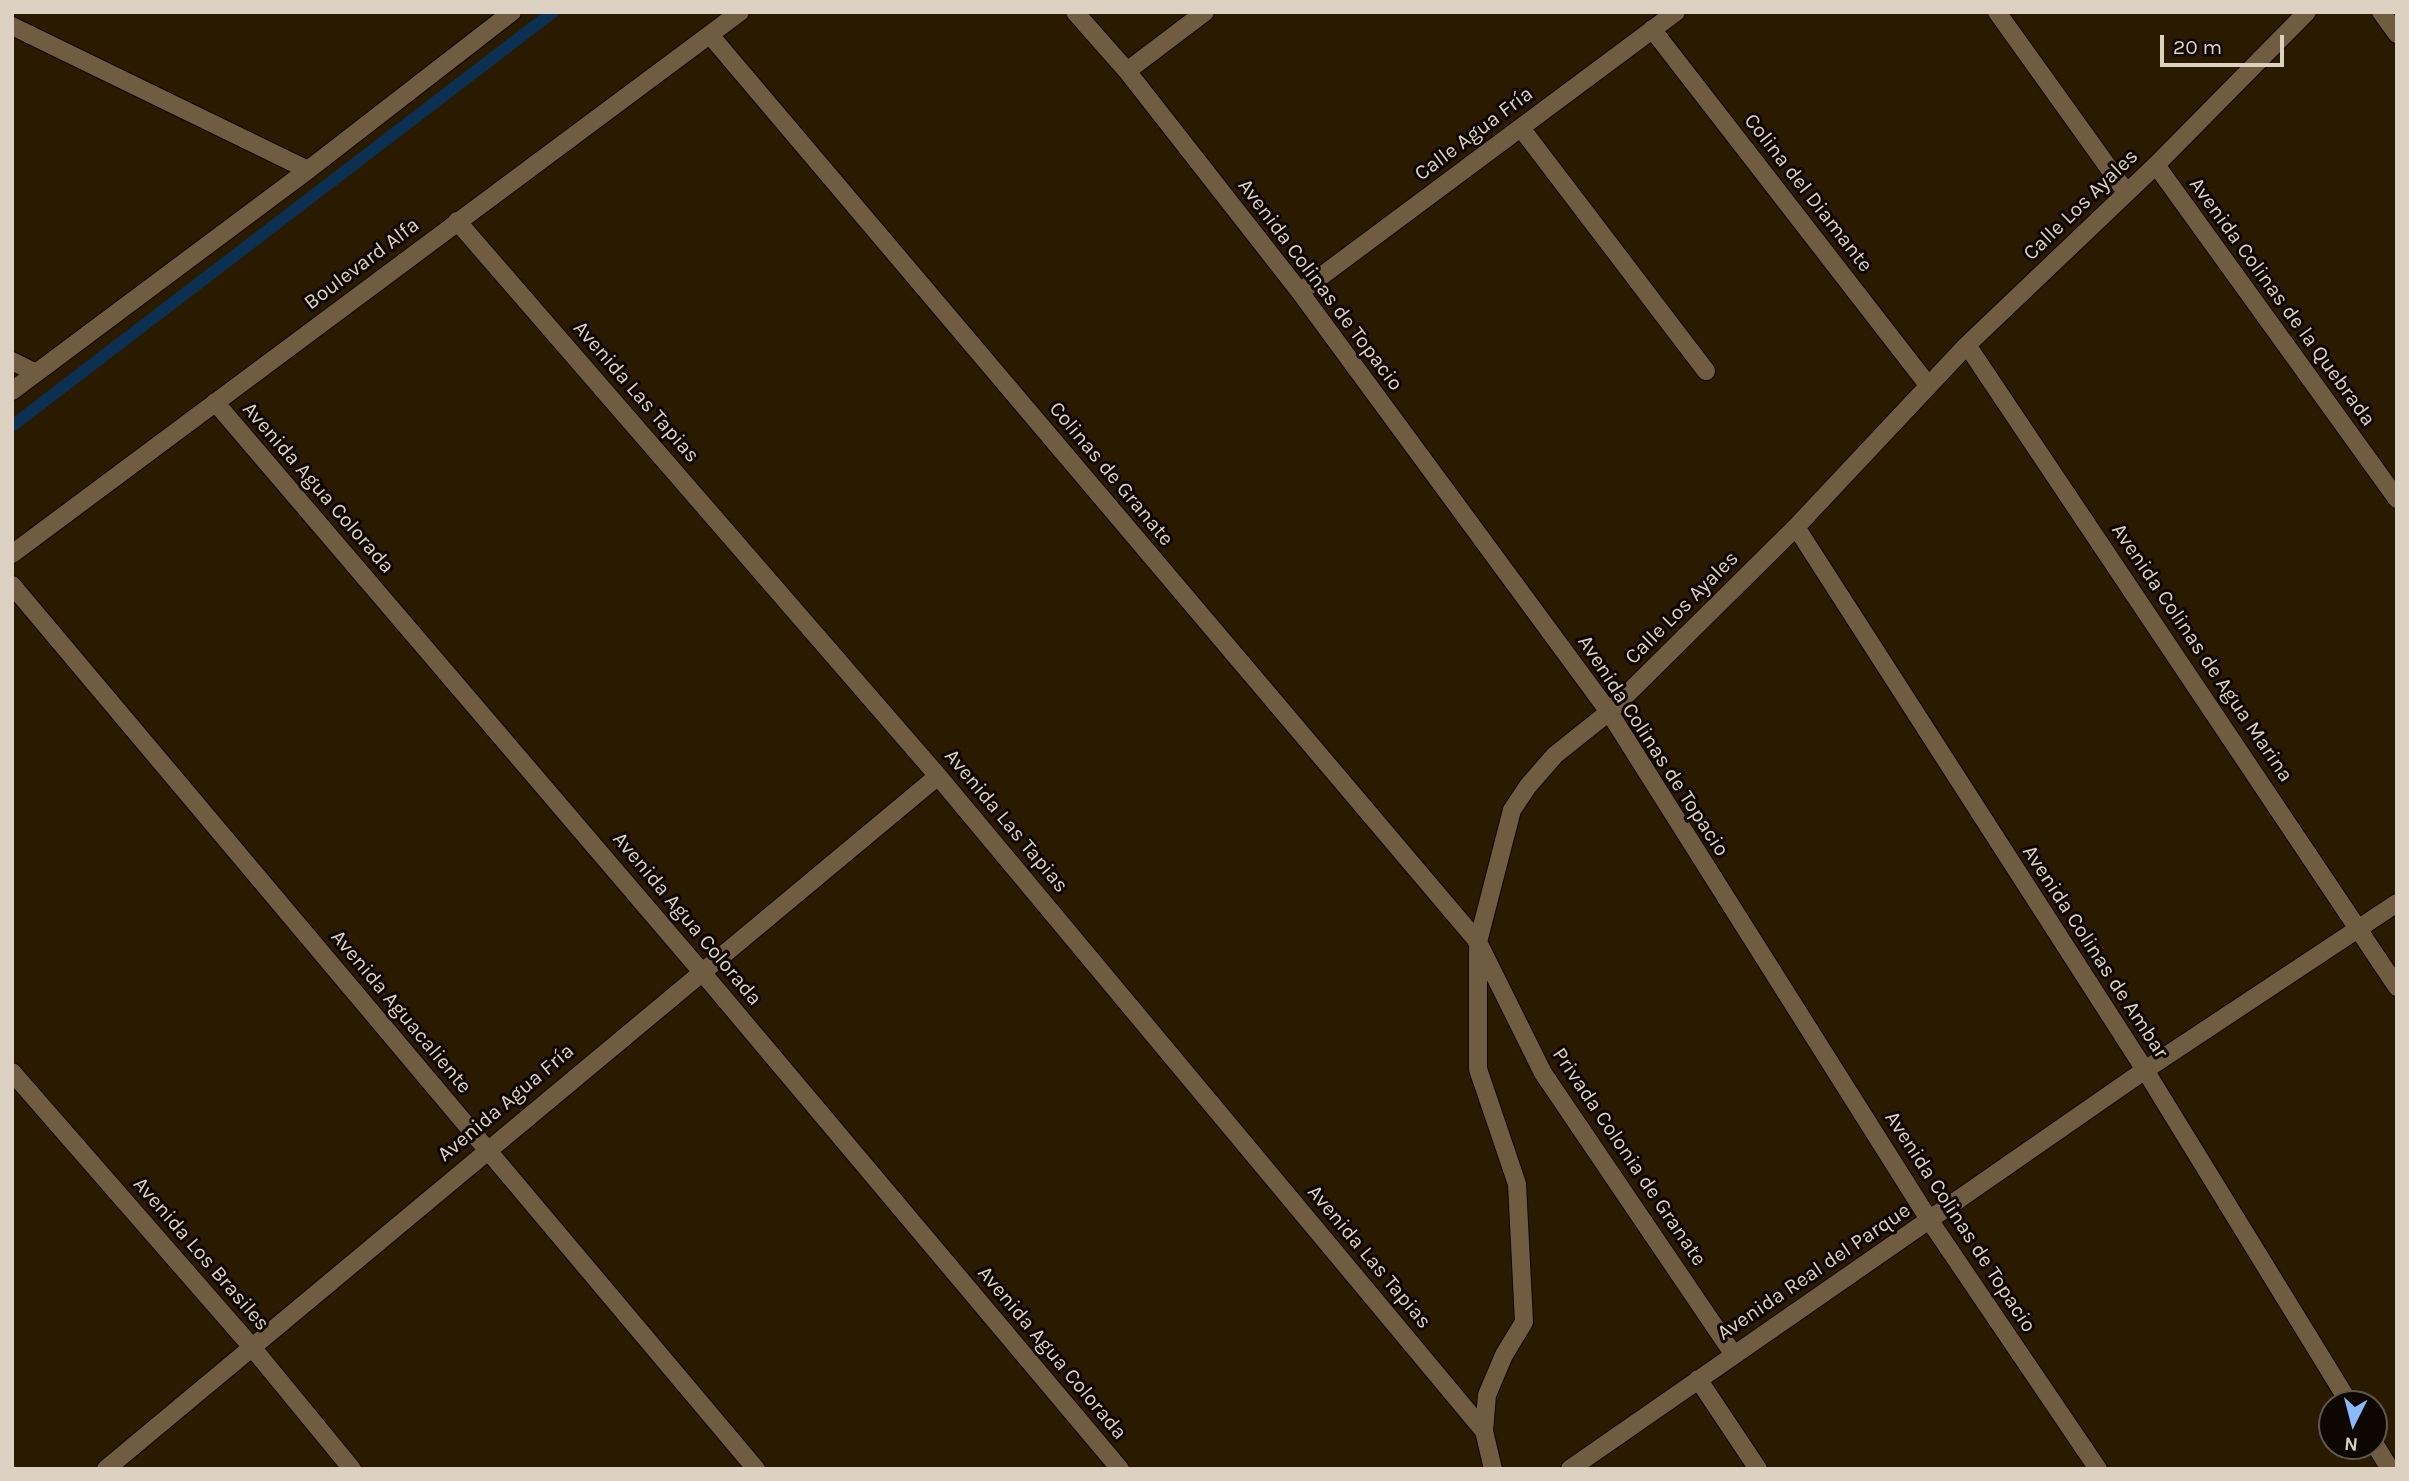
<!DOCTYPE html>
<html>
<head>
<meta charset="utf-8">
<style>
  body { margin:0 }
  #map { position:relative; width:2409px; height:1481px; overflow:hidden; background:#2a1a00; font-family:Karla,sans-serif }
  canvas { display:block }
  .frame { position:absolute; inset:0; border:14px solid #ddd2c2; pointer-events:none }
  .north { position:absolute; left:2318px; top:1390px; width:70px; height:70px; box-sizing:border-box; background:#0d0601; border:2px solid #60584e; border-radius:50%; rotate:186deg; font-size:19px; font-weight:700; line-height:28px; text-align:center; color:#ddd2c2 }
  .north::after { content:''; display:block; margin:auto; width:24px; height:32px; background:#8bbafc; clip-path:polygon(50% 0,100% 100%,50% 72%,0 100%) }
  .scale { position:absolute; left:2160px; top:35px; width:124px; height:32px; box-sizing:border-box; border:4px solid #ddd2c2; border-top:0; padding-left:9px; font-size:21px; line-height:24px; white-space:nowrap; color:#ddd2c2; -webkit-text-stroke:5px #0d0601; paint-order:stroke }
</style>
</head>
<body>
<div id="map">
<canvas width="2409" height="1481"></canvas>
<div class="frame"></div>
<div class="north">N</div>
<div class="scale">20 m</div>
</div>
<script>
const g = document.querySelector('canvas').getContext('2d');
g.lineJoin = 'round';
function shape(rows) {
  const path = new Path2D();
  for (const r of rows) {
    path.moveTo(r[0], r[1]);
    for (let i = 2; i < r.length; i += 2) path.lineTo(r[i], r[i + 1]);
  }
  return path;
}
function strokePath(path, color, width, dash) {
  g.strokeStyle = color;
  g.lineWidth = width;
  g.lineCap = dash ? 'butt' : 'round';
  g.setLineDash(dash || []);
  g.stroke(path);
}
function write(font, color, halo, rows, align = 'center') {
  g.font = font + ' Karla,sans-serif';
  g.lineWidth = 6;
  g.setLineDash([]);
  g.textBaseline = 'middle';
  g.strokeStyle = halo;
  g.fillStyle = color;
  for (const [text, x, y, turn = 0] of rows) {
    g.save();
    g.translate(x, y);
    g.rotate((+turn || 0) * Math.PI / 180);
    g.textAlign = isNaN(turn) ? turn : align;
    if (halo) g.strokeText(text, 0, 0);
    g.fillText(text, 0, 0);
    g.restore();
  }
}
strokePath(shape([
  [12,426,553,12]
]), '#0c3052', 12);
const minor = shape([
  [1075,12,1127,71,1300,292,1609,712,1930,1221,2098,1469],
  [1997,12,2126,192],
  [2381,12,2397,34],
  [12,26,308,170],
  [1652,29,1928,385],
  [710,35,1478,942,1543,1073,1734,1355],
  [1127,71,1205,12],
  [1521,128,1706,371],
  [2156,165,2397,499],
  [457,221,938,776,1484,1431,1493,1469],
  [1300,292,1676,12],
  [1967,345,2397,987],
  [12,361,36,373],
  [12,391,308,170,512,12],
  [215,402,701,971,1120,1469],
  [1796,527,2145,1070,2350,1404],
  [12,554,740,12],
  [12,585,756,1469],
  [12,1072,251,1346,352,1469],
  [1698,1379,1758,1469],
  [1484,1431,1487,1395,1504,1355,1524,1322,1517,1184,1478,1069,1478,942,1512,810,1528,786,1555,755,1609,712,1796,527,1967,345,2156,165,2307,12],
  [2374,1443,2390,1469],
  [106,1469,938,776],
  [1570,1469,2145,1070,2397,903]
]);
strokePath(minor, '#120400', 20);
strokePath(minor, '#705d41', 18);
write('21px', '#ddd2c2', '#0d0601', [
  ["Calle Agua Fría",1474,134,-37],
  ["Colina del Diamante",1808,193,52],
  ["Calle Los Ayales",2081,205,-44],
  ["Boulevard Alfa",362,264,-37],
  ["Avenida Colinas de Topacio",1320,285,53],
  ["Avenida Colinas de la Quebrada",2282,302,54],
  ["Avenida Las Tapias",636,392,49],
  ["Colinas de Granate",1111,474,50],
  ["Avenida Agua Colorada",318,488,49],
  ["Calle Los Ayales",1682,608,-45],
  ["Avenida Colinas de Agua Marina",2202,653,56],
  ["Avenida Colinas de Topacio",1653,746,57],
  ["Avenida Las Tapias",1006,821,50],
  ["Avenida Agua Colorada",687,919,50],
  ["Avenida Colinas de Ambar",2095,952,57],
  ["Avenida Aguacaliente",401,1012,50],
  ["Avenida Agua Fría",506,1103,-40],
  ["Privada Colonia de Granate",1629,1157,56],
  ["Avenida Colinas de Topacio",1960,1222,57],
  ["Avenida Los Brasiles",201,1254,49],
  ["Avenida Las Tapias",1369,1257,50],
  ["Avenida Real del Parque",1814,1272,-34],
  ["Avenida Agua Colorada",1052,1353,50]
]);
</script>
</body>
</html>
